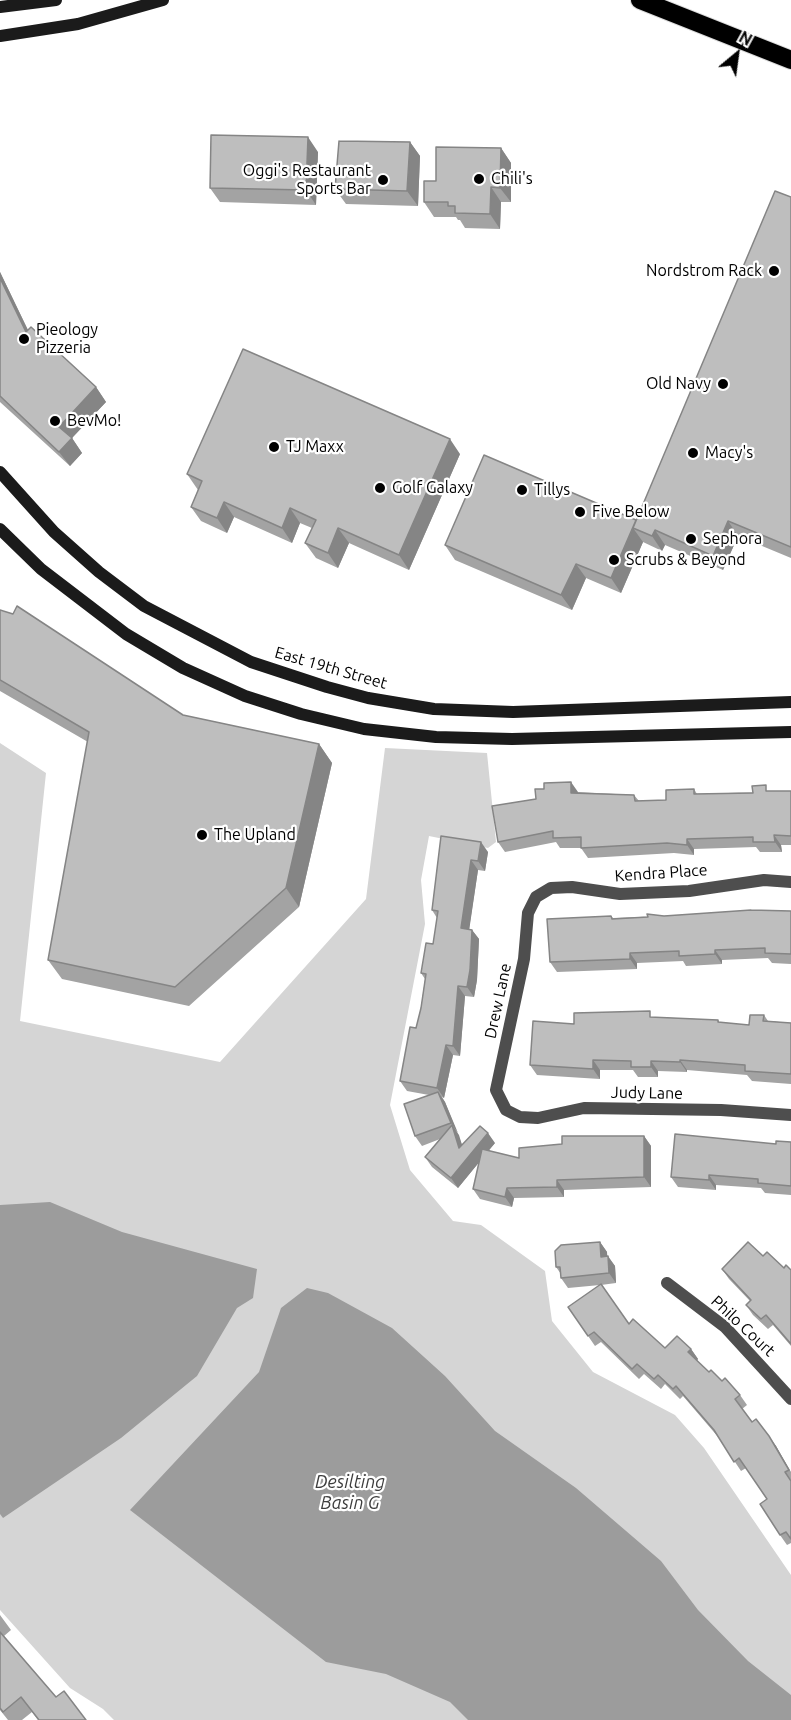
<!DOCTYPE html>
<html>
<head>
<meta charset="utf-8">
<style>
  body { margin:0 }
  #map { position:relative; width:791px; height:1720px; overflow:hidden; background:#fff; font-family:Ubuntu,sans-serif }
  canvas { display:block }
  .north { position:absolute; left:707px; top:24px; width:60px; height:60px; -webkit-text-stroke:4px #fff; paint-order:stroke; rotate:29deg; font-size:16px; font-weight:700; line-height:24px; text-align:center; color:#000 }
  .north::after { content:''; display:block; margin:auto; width:21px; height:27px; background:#000; clip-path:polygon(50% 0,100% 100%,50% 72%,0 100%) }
</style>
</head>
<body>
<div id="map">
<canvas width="791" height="1720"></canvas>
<div class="north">N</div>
</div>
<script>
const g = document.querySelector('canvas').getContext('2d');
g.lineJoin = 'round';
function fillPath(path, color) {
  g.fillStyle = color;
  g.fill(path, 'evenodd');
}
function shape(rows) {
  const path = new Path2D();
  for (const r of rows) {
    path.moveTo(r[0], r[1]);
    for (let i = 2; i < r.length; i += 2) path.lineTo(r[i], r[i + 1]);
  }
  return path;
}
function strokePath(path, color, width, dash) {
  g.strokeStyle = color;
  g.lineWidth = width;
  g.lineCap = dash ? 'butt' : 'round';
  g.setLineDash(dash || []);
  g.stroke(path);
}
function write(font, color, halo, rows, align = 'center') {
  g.font = font + ' Ubuntu,sans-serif';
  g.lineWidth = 4.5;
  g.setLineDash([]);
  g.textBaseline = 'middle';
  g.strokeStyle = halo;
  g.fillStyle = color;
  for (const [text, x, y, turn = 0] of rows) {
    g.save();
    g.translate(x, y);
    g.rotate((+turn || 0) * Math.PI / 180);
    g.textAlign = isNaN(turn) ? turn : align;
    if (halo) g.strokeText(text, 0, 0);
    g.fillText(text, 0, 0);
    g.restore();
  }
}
fillPath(shape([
  [0,743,46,773,20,1021,220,1062,366,899,385,748,487,753,496,842,488,848,429,836,421,880,425,924,390,1105,410,1170,453,1221,481,1225,545,1271,552,1321,593,1372,675,1415,704,1448,791,1575,791,1720,114,1720,103,1709,70,1688,0,1610]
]), '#d5d5d5');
fillPath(shape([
  [50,1202,122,1232,257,1269,253,1298,237,1308,197,1376,121,1438,3,1518,0,1514,0,1205],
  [307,1288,328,1293,392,1328,445,1376,495,1431,576,1488,661,1561,698,1610,748,1661,791,1695,791,1720,468,1720,450,1702,386,1674,326,1662,130,1510,259,1372,281,1308]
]), '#9c9c9c');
const highway = shape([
  [640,0,791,60]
]);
strokePath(highway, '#dbdbdb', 20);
strokePath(shape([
  [791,882,764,880,689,891,620,894,572,887,551,888,536,897,528,913,524,959,496,1090,506,1110,520,1117,538,1118,584,1108,721,1110,791,1115],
  [667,1283,725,1327,791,1399]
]), '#4e4e4e', 12);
strokePath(shape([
  [0,7,56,0],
  [0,36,78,24,163,0],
  [0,472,54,532,99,572,144,606,251,662,327,687,368,698,434,709,513,712,791,702],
  [0,529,41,569,126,634,183,668,245,696,301,714,364,729,436,737,512,739,791,732]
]), '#1b1b1b', 12);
strokePath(highway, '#000', 18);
fillPath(shape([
  [410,142,420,156,418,206,346,204,335,189],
  [501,148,511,163,511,202,501,202,500,229,465,228,460,220,458,220,456,217,434,217,424,202,436,181],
  [318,152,316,205,220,202,210,188],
  [791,197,791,558,738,536,723,570,665,545,662,551,643,542,621,593,586,578,572,610,455,560,445,545,636,520],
  [0,272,28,330,96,387,106,402,72,438,82,453,70,466,0,402],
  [460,454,409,570,349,543,338,568,316,558,305,543,312,528,300,523,292,543,234,517,227,533,201,521,191,507,198,490,187,474],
  [0,610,183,715,319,744,332,763,299,907,189,1006,62,979,48,960,88,742,0,691],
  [694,789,697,794,791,791,791,845,781,845,782,852,760,852,756,847,694,849,694,855,674,853,588,858,581,848,560,848,556,842,505,852,498,842,578,792,634,795,639,801,666,800],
  [441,836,488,852,485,871,478,870,469,929,472,930,479,939,477,980,474,997,465,996,460,1056,453,1055,444,1098,442,1097,445,1102,462,1145,495,1143,488,1151,519,1158,644,1136,651,1146,651,1187,564,1190,564,1197,514,1198,512,1207,480,1199,473,1189,479,1162,458,1188,432,1167,425,1157,440,1139,422,1146,415,1136,429,1095,407,1091,400,1081,416,1028,421,1008,425,979,421,973,433,944,437,918,432,910],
  [791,911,791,964,772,963,768,958,722,960,722,964,686,966,683,961,637,963,637,969,557,972,550,962,611,916,613,918],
  [764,1015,768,1021,791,1023,791,1084,752,1081,747,1075,687,1070,687,1072,658,1071,658,1077,638,1077,633,1070,600,1070,600,1079,537,1075,530,1065,574,1024,654,1017,718,1020,720,1023,749,1025],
  [791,1142,791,1195,765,1193,761,1188,716,1185,716,1190,678,1187,671,1177,776,1144],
  [600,1242,607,1252,607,1256,615,1266,616,1283,601,1285,629,1324,665,1348,691,1349,698,1359,697,1361,709,1372,740,1395,747,1405,742,1409,752,1422,776,1446,791,1472,791,1543,787,1545,780,1535,767,1499,746,1468,741,1471,719,1438,683,1396,680,1399,665,1384,661,1389,644,1374,639,1379,601,1342,595,1346,568,1307,600,1285,568,1288,561,1278,561,1274,556,1267],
  [763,1256,784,1268,791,1270,791,1346,773,1325,768,1329,753,1315,746,1305,750,1301,729,1279,722,1269],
  [0,1615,11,1630,4,1636,56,1697,86,1720,38,1720,32,1712,22,1720,8,1720,0,1710]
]), '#a3a3a3');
fillPath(shape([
  [308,137,318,152,316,205,306,190],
  [410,142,420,156,418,206,407,191],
  [501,148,511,163,511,202,500,188],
  [491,187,501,202,500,229,490,214],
  [0,272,36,347,26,332,0,278],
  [96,387,106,402,72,438,82,453,70,466,59,452,59,427],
  [450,439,460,454,409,570,399,555],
  [224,502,234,517,227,533,217,518],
  [290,508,300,523,292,543,282,528],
  [728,521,738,536,723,570,713,556],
  [338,528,349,543,338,568,328,553],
  [633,528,643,542,621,593,611,578],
  [655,530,665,545,662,551,652,536],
  [576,564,586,578,572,610,561,595],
  [319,744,332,763,299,907,286,888],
  [571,782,578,792,578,802,571,793],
  [774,835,781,845,782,852,775,842],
  [687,839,694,849,694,855,687,845],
  [481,842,488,852,485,871,478,861],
  [471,860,478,870,468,938,461,928],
  [472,930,479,939,477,980,474,997,467,987],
  [715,950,722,960,722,964,715,954],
  [630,953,637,963,637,969,630,959],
  [458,986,465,996,460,1056,453,1046],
  [446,1045,453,1055,444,1098,437,1088],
  [593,1060,600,1070,600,1079,593,1069],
  [680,1060,687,1070,687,1072,680,1062],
  [651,1061,658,1071,658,1077,651,1067],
  [438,1092,445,1102,458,1133,451,1123],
  [452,1125,459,1135,466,1158,459,1148],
  [488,1133,495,1143,458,1188,451,1178],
  [644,1136,651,1146,651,1187,644,1177],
  [709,1175,716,1185,716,1190,709,1180],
  [557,1180,564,1190,564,1197,557,1187],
  [507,1188,514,1198,512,1207,505,1197],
  [600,1242,607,1252,608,1267,601,1257],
  [608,1256,615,1266,616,1283,609,1273],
  [691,1349,698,1359,695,1362,688,1352],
  [769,1436,776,1446,791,1473,789,1470]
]), '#858585');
const building = shape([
  [211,135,308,137,306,190,210,188,211,135],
  [339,141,410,142,407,191,335,189,339,141],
  [436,147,501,148,500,188,491,187,490,214,455,213,455,206,448,206,448,202,424,202,424,181,436,181,436,147],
  [775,191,791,197,791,547,728,521,713,556,655,530,652,536,633,528,775,191],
  [0,278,26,332,31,327,96,387,59,427,72,438,59,452,0,396,0,278],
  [243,349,450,439,399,555,338,528,328,553,305,543,316,520,290,508,282,528,224,502,217,518,191,507,202,481,187,474,243,349],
  [484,455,636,520,611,578,576,564,561,595,445,545,484,455],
  [17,606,183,715,319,744,286,888,175,987,48,960,89,732,0,680,0,610,13,614,17,606],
  [571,782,571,793,634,795,635,801,666,800,666,790,694,789,694,794,753,793,752,786,766,785,766,791,791,791,791,836,774,835,775,842,753,842,753,837,687,839,687,845,667,843,581,848,581,837,553,838,553,831,498,842,492,806,536,799,535,789,544,789,544,783,571,782],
  [441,836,481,842,478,861,471,860,461,928,472,930,470,970,467,987,458,986,453,1046,446,1045,437,1088,400,1081,410,1027,416,1028,421,1008,426,974,421,973,426,943,433,944,438,911,432,910,441,836],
  [751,910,791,911,791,954,765,953,765,948,715,950,715,954,679,956,679,951,630,953,630,959,550,962,547,919,611,916,612,919,648,917,647,914,664,916,751,910],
  [650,1011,650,1017,718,1020,718,1022,749,1025,750,1015,764,1015,763,1021,791,1023,791,1074,745,1071,745,1065,680,1060,680,1062,651,1061,651,1067,631,1067,631,1061,593,1060,593,1069,530,1065,533,1021,574,1024,574,1013,650,1011],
  [438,1092,451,1123,415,1136,404,1104,438,1092],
  [452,1125,459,1148,480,1126,488,1133,451,1178,425,1157,452,1125],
  [675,1134,776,1144,776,1141,791,1142,791,1186,758,1183,758,1179,709,1175,709,1180,671,1177,675,1134],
  [562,1136,644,1136,644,1177,557,1180,557,1187,507,1188,505,1197,473,1189,482,1149,519,1158,519,1148,562,1144,562,1136],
  [600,1242,601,1257,608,1256,609,1273,561,1278,560,1267,556,1267,555,1251,561,1245,600,1242],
  [748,1242,763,1256,767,1252,784,1268,786,1265,791,1270,791,1344,766,1315,761,1319,746,1305,751,1300,722,1269,748,1242],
  [601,1284,629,1324,633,1319,665,1348,677,1336,691,1349,688,1352,709,1372,711,1370,722,1381,725,1378,740,1395,735,1399,752,1422,756,1419,769,1436,789,1470,785,1472,791,1481,791,1539,786,1532,780,1535,760,1504,767,1499,739,1458,734,1462,714,1430,676,1386,673,1389,658,1375,654,1379,637,1364,632,1369,594,1332,588,1336,568,1307,601,1284],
  [0,1632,56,1697,64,1691,86,1720,39,1720,21,1697,3,1712,0,1708,0,1632]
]);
fillPath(building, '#bebebe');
strokePath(building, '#858585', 1.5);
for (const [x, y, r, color] of [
  [479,179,6,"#000"],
  [383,180,6,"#000"],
  [774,271,6,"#000"],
  [24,339,6,"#000"],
  [723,384,6,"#000"],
  [55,421,6,"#000"],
  [274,447,6,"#000"],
  [693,453,6,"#000"],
  [380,488,6,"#000"],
  [522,490,6,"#000"],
  [580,512,6,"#000"],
  [691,539,6,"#000"],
  [614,560,6,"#000"],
  [202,835,6,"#000"]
]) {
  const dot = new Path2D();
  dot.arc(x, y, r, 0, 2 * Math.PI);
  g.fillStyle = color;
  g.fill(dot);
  strokePath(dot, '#fff', 2);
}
write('16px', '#000', '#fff', [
  ["Oggi's Restaurant",371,171,"right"],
  ["Sports Bar",371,189,"right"],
  ["Chili's",491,179],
  ["Nordstrom Rack",762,271,"right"],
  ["Pieology",36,330],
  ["Pizzeria",36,348],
  ["Old Navy",711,384,"right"],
  ["BevMo!",67,421],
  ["TJ Maxx",286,447],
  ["Macy's",705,453],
  ["Golf Galaxy",392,488],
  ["Tillys",534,490],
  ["Five Below",592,512],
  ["Sephora",703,539],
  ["Scrubs & Beyond",626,560],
  ["The Upland",214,835]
], 'left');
write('16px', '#000', '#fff', [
  ["East 19th Street",331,668,16],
  ["Kendra Place",661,873,-4],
  ["Drew Lane",498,1001,-78],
  ["Judy Lane",647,1093,1],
  ["Philo Court",743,1326,43]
]);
write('italic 18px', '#3d3d3d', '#fff', [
  ["Desilting",350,1482],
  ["Basin G",350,1503]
]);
</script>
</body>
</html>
